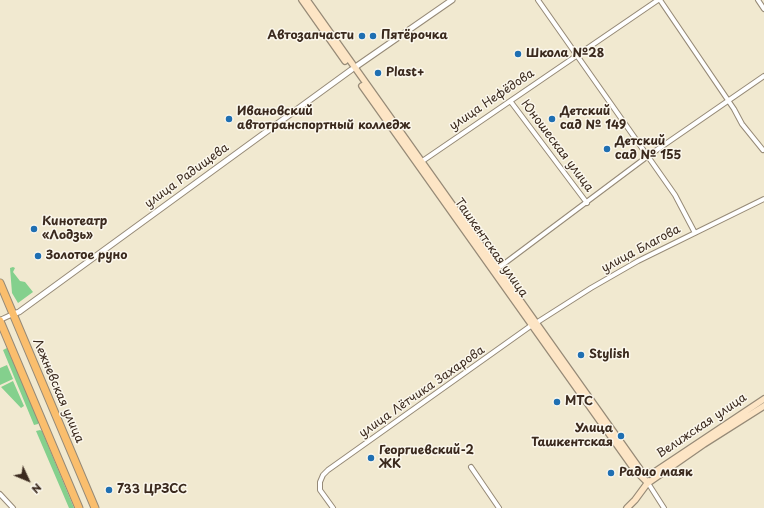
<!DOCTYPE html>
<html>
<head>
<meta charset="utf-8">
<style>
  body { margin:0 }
  #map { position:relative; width:764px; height:508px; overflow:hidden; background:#f1e9d0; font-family:"Playpen Sans",sans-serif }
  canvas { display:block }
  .north { position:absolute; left:8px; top:460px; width:40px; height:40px; -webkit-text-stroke:3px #fbf7ec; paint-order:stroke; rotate:134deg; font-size:11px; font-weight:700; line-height:16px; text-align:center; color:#3b2a1e }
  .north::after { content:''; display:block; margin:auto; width:14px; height:18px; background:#3b2a1e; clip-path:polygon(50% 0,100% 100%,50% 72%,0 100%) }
</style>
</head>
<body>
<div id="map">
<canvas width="764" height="508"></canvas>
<div class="north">N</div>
</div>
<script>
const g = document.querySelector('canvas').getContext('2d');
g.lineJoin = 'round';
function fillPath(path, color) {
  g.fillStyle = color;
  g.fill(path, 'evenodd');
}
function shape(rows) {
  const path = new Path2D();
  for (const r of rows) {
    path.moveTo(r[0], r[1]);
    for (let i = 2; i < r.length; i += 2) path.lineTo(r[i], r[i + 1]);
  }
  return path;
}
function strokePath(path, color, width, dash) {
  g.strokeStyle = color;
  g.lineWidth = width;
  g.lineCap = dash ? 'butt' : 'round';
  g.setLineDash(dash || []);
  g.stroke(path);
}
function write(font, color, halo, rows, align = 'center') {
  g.font = font + ' "Playpen Sans",sans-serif';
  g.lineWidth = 3;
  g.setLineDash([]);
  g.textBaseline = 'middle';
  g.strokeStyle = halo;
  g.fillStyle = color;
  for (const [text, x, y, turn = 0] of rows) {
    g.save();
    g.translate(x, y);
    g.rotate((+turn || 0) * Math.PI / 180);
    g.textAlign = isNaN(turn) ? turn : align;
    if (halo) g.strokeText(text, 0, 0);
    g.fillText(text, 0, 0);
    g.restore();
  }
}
fillPath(shape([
  [13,267,15,268,13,272,20,281,25,282,33,292,18,303,12,293,10,268],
  [7,348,39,422,38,424,34,425,3,350],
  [7,365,13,379,0,385,0,368],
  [13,381,24,406,21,408,1,387],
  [40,430,42,431,74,508,69,508,36,431]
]), '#84d08d');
const minor = shape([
  [538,0,675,195,695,233],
  [660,0,734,109,742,124,763,150],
  [758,0,764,9],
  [511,102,587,203],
  [421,162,658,0],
  [497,269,648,156,764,76],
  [0,320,13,314],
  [536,323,591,288,638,261,764,199],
  [471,467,499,508],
  [648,483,664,508],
  [0,494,13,508],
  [333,508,320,490,320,482,323,475,328,470,532,325]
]);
const tertiary = shape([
  [354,68,452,0],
  [13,314,19,312,351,70]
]);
const secondary = shape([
  [302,0,345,61],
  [307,0,642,472,653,473,764,399],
  [362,86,634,469,648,483],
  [648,483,704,444,764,406],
  [627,508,635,500,649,481]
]);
const trunk = shape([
  [0,283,95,508],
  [0,321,79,508]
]);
strokePath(minor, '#968a77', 6);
strokePath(tertiary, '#968a77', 7);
strokePath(secondary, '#968a77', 8);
strokePath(trunk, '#968a77', 9);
strokePath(minor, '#fff', 4);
strokePath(tertiary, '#fff', 5);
strokePath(secondary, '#fde5c5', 5.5);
strokePath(trunk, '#fabe6d', 7);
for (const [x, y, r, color] of [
  [362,36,4,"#1f6fb2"],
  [373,36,4,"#1f6fb2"],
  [518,54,4,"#1f6fb2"],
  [378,73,4,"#1f6fb2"],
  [229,119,4,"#1f6fb2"],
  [552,119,4,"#1f6fb2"],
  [607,149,4,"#1f6fb2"],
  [34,229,4,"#1f6fb2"],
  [38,256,4,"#1f6fb2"],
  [581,355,4,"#1f6fb2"],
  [557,402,4,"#1f6fb2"],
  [621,436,4,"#1f6fb2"],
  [371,458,4,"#1f6fb2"],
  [611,473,4,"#1f6fb2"],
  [109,490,4,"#1f6fb2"]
]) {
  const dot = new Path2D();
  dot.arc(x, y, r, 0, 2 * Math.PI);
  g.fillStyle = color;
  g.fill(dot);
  strokePath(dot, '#fbf7ec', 1.5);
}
write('bold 12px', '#3b2a1e', '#fbf7ec', [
  ["Автозапчасти",354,36,"right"],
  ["Пятёрочка",381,36],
  ["Школа №28",526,54],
  ["Plast+",386,73],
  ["Ивановский",237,112],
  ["автотранспортный колледж",237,126],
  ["Детский",560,112],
  ["сад № 149",560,126],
  ["Детский",615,142],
  ["сад № 155",615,156],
  ["Кинотеатр",42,222],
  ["«Лодзь»",42,236],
  ["Золотое руно",46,256],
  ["Stylish",589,355],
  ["МТС",565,402],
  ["Улица",613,429,"right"],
  ["Ташкентская",613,443,"right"],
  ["Георгиевский-2",379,451],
  ["ЖК",379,465],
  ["Радио маяк",619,473],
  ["733 ЦРЗСС",117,490]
], 'left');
write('12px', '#3b2a1e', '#fbf7ec', [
  ["улица Нефёдова",492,100,-34],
  ["Юношеская улица",557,146,53],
  ["улица Радищева",187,176,-36],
  ["Ташкентская улица",491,248,55],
  ["улица Благова",641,249,-28],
  ["Лежневская улица",58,391,67],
  ["улица Лётчика Захарова",422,392,-35],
  ["Велижская улица",702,426,-34]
]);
</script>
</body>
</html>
